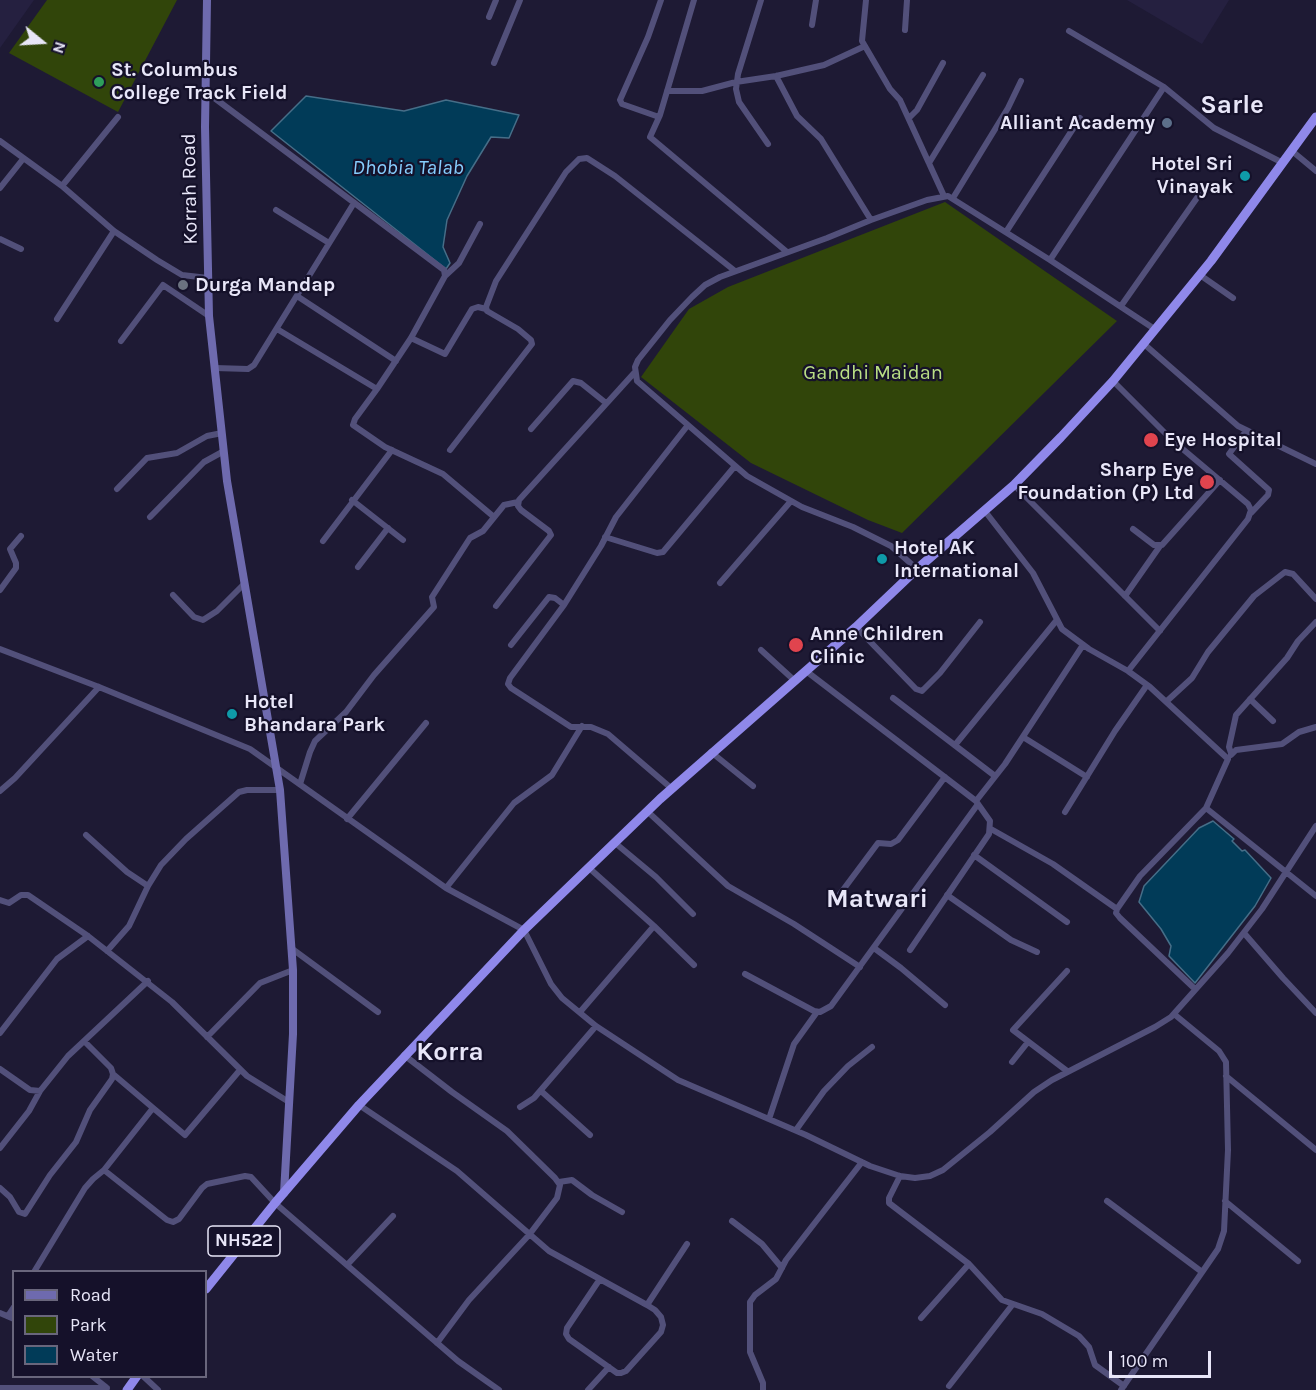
<!DOCTYPE html>
<html>
<head>
<meta charset="utf-8">
<style>
  body { margin:0 }
  #map { position:relative; width:1316px; height:1390px; overflow:hidden; background:#1e1a34; font-family:Karla,sans-serif }
  canvas { display:block }
  .legend { position:absolute; left:12px; top:1270px; width:195px; height:108px; box-sizing:border-box; background:#15112a; border:2px solid #69667c; margin:0; padding:8px 10px; list-style:none; font-size:18px; color:#e8e6f8 }
  .legend li { display:flex; align-items:center; gap:12px; height:30px }
  .legend b { width:30px; border:2px solid #69667c }
  .north { position:absolute; left:12px; top:12px; width:60px; height:60px; -webkit-text-stroke:4px #15112a; paint-order:stroke; rotate:108deg; font-size:16px; font-weight:700; line-height:24px; text-align:center; color:#e8e6f8 }
  .north::after { content:''; display:block; margin:auto; width:21px; height:27px; background:#e8e6f8; clip-path:polygon(50% 0,100% 100%,50% 72%,0 100%) }
  .scale { position:absolute; left:1109px; top:1351px; width:102px; height:27px; box-sizing:border-box; border:3px solid #e8e6f8; border-top:0; padding-left:8px; font-size:18px; line-height:21px; white-space:nowrap; color:#e8e6f8; -webkit-text-stroke:4px #15112a; paint-order:stroke }
</style>
</head>
<body>
<div id="map">
<canvas width="1316" height="1390"></canvas>
<ul class="legend">
<li><b style="height:8px;background:#6e6aae"></b>Road</li>
<li><b style="height:16px;background:#31450a"></b>Park</li>
<li><b style="height:16px;background:#013b58"></b>Water</li>
</ul>
<div class="north">N</div>
<div class="scale">100 m</div>
</div>
<script>
const g = document.querySelector('canvas').getContext('2d');
g.lineJoin = 'round';
function fillPath(path, color) {
  g.fillStyle = color;
  g.fill(path, 'evenodd');
}
function shape(rows) {
  const path = new Path2D();
  for (const r of rows) {
    path.moveTo(r[0], r[1]);
    for (let i = 2; i < r.length; i += 2) path.lineTo(r[i], r[i + 1]);
  }
  return path;
}
function strokePath(path, color, width, dash) {
  g.strokeStyle = color;
  g.lineWidth = width;
  g.lineCap = dash ? 'butt' : 'round';
  g.setLineDash(dash || []);
  g.stroke(path);
}
function write(font, color, halo, rows, align = 'center') {
  g.font = font + ' Karla,sans-serif';
  g.lineWidth = 4.5;
  g.setLineDash([]);
  g.textBaseline = 'middle';
  g.strokeStyle = halo;
  g.fillStyle = color;
  for (const [text, x, y, turn = 0] of rows) {
    g.save();
    g.translate(x, y);
    g.rotate((+turn || 0) * Math.PI / 180);
    g.textAlign = isNaN(turn) ? turn : align;
    if (halo) g.strokeText(text, 0, 0);
    g.fillText(text, 0, 0);
    g.restore();
  }
}
fillPath(shape([
  [0,0,34,0,0,48],
  [1127,0,1229,0,1202,44]
]), '#252040');
fillPath(shape([
  [47,0,177,0,118,112,9,53],
  [945,202,1117,321,902,533,868,520,751,463,641,377,689,309,728,287]
]), '#31450a');
const water = shape([
  [306,96,404,111,446,100,519,115,509,138,491,137,467,176,447,220,443,247,450,263,446,269,271,131,306,96],
  [1213,821,1234,839,1232,841,1242,851,1245,850,1271,878,1255,906,1195,983,1169,956,1171,946,1161,929,1139,902,1144,886,1199,828,1213,821]
]);
fillPath(water, '#013b58');
strokePath(water, '#466e88', 1.5);
strokePath(shape([
  [694,0,660,115,650,137,787,252],
  [761,0,738,74,736,89,739,102,768,144],
  [866,0,862,41,890,89,900,100,944,196],
  [489,17,496,0],
  [812,25,816,0],
  [905,30,907,0],
  [1069,31,1164,87,1214,128,1283,163],
  [494,63,520,0],
  [776,76,797,116,821,139,871,220],
  [205,91,444,270,445,276,411,338,377,389,355,419,353,425,385,447,443,474,494,517],
  [667,91,702,91,736,82,776,76,824,65,865,46],
  [659,117,622,104,620,100,648,37,661,0],
  [909,118,917,110,943,63],
  [0,141,62,186,114,231,157,260,182,275,208,278],
  [1292,151,1316,171],
  [929,163,983,75],
  [62,186,118,117],
  [0,188,23,159],
  [953,198,1008,108,1021,81],
  [276,210,329,243],
  [1006,232,1080,118],
  [0,239,21,249],
  [1050,260,1164,87],
  [1200,275,1233,298],
  [445,276,459,263,480,224],
  [297,296,396,361],
  [1121,306,1199,195],
  [57,319,114,231],
  [277,329,377,389],
  [411,338,445,354,472,309,478,307,486,309],
  [121,341,163,285,209,316],
  [1144,344,1238,426,1316,464],
  [215,368,248,369,254,365,354,203],
  [1113,381,1172,440,1248,504,1251,510,1248,519,1128,671],
  [531,429,573,381,581,383,606,403],
  [1246,431,1229,454,1269,490,1268,495,1251,513],
  [450,450,532,344,531,340,518,329,487,311,486,307,496,281,566,172,579,159,587,158,615,176,735,271],
  [1014,485,1160,631],
  [117,489,147,458,177,453,207,436,222,433],
  [352,500,403,540],
  [984,510,1033,573,1062,629,1089,649,1128,671,1150,687,1228,759,1206,808,1140,876,1117,909,1116,913,1120,918,1195,989],
  [150,517,204,462,224,451],
  [1133,529,1154,545,1162,545,1220,480],
  [605,537,657,553,663,552,735,466],
  [323,541,392,450],
  [358,567,388,528],
  [917,569,891,546,853,527,802,507,747,476,637,381,635,367,638,360,670,320,692,297,705,285,720,277,827,238,871,220,927,200,948,196,1050,260,1156,330],
  [720,583,791,501],
  [0,590,16,568,16,563,10,549,21,536],
  [173,595,194,617,203,620,217,611,244,584],
  [1125,596,1160,546],
  [496,606,551,535,549,531,521,510,518,506,519,500,635,372],
  [856,627,916,689,922,691,940,673,980,622],
  [511,645,549,597,555,598,564,605],
  [0,649,99,687,250,749,446,888,524,930,551,984,562,998,596,1026,678,1080,806,1135,870,1166,900,1176,915,1178,930,1176,943,1170,990,1132,1034,1092,1052,1080,1155,1027,1171,1017,1228,953,1262,909,1316,826],
  [761,650,795,681],
  [893,698,995,776],
  [1250,699,1273,721],
  [1167,701,1192,678,1208,652,1254,596,1285,572,1293,574,1316,599],
  [1023,737,1087,777],
  [955,745,1056,621],
  [711,752,753,786],
  [1231,753,1229,747,1236,715,1287,658,1298,641,1316,622],
  [1231,755,1236,750,1282,744,1299,732,1316,727],
  [300,784,310,752,315,741,346,712,374,675,434,607,432,597,470,538,483,531,504,505,518,502],
  [671,788,608,734,591,727,571,727,511,688,508,684,510,678,564,605,601,546,616,517,688,425],
  [0,791,15,778,99,687],
  [976,801,1005,764,1083,645],
  [1206,808,1316,896],
  [647,811,728,886,794,924,860,967],
  [1065,812,1115,731,1147,685],
  [347,819,426,723],
  [991,829,1053,864,1117,909],
  [86,835,127,872,148,886],
  [614,842,656,877,693,914],
  [974,855,1067,922],
  [588,867,654,926,694,965],
  [446,888,514,803,552,775,582,726],
  [947,895,1011,940,1037,952],
  [0,900,9,903,21,895,28,895,88,936,172,1002,247,1076,289,1102],
  [834,902,878,843,891,844,898,840,945,777],
  [1244,933,1283,978,1316,1013],
  [291,948,378,1012],
  [874,948,901,968,945,1005],
  [910,950,989,834,990,821,978,804],
  [107,951,129,926,148,886,161,865,186,839,239,792,247,790,280,790],
  [745,974,814,1011,820,1012,831,1006,978,804,976,801,806,671],
  [580,1012,654,926],
  [0,1033,57,959,88,936],
  [207,1037,260,983,293,970],
  [404,1055,452,1092,507,1131,555,1178,560,1185,557,1198,529,1235,469,1300,437,1343],
  [1012,1062,1028,1042],
  [0,1069,30,1090,40,1091,68,1056,148,981],
  [1067,1071,1013,1030,1067,971],
  [113,1074,185,1135,240,1070],
  [1226,1076,1316,1150],
  [541,1091,590,1135],
  [359,1105,457,1171,549,1251,647,1305,655,1310,661,1317,663,1325,661,1332,626,1371,621,1373,617,1373,569,1339,566,1334,567,1328,600,1279],
  [520,1107,534,1098,596,1026],
  [769,1119,794,1044,817,1012],
  [796,1130,824,1091,848,1066,872,1047],
  [0,1148,29,1111,40,1091],
  [104,1170,167,1220,173,1222,179,1219,202,1188,207,1184,245,1176,251,1177,275,1203,458,1361,499,1390],
  [900,1176,889,1198,889,1203,969,1264,1002,1300,1042,1314,1079,1336,1089,1347,1095,1365,1124,1386],
  [559,1182,572,1180,592,1195,622,1212],
  [0,1188,10,1197,19,1212,25,1214,50,1175,76,1142,90,1110,112,1079,113,1074,111,1068,85,1042],
  [1107,1201,1202,1272],
  [1225,1201,1298,1261],
  [732,1221,762,1244,782,1268],
  [347,1265,393,1216],
  [34,1272,85,1188,93,1179,104,1170,153,1108],
  [647,1305,687,1244],
  [0,1313,14,1319],
  [8,1316,14,1307],
  [921,1318,969,1264],
  [92,1376,106,1387],
  [143,1376,158,1390],
  [949,1386,1013,1304],
  [0,1388,107,1388],
  [588,1390,609,1367],
  [763,1390,763,1383,750,1352,750,1302,755,1295,776,1279,786,1260,862,1162],
  [1121,1390,1218,1249,1224,1231,1228,1150,1226,1062,1219,1051,1174,1014]
]), '#52507a', 6);
strokePath(shape([
  [207,0,205,127,209,316,227,481,280,790,293,970,293,1034,284,1193]
]), '#6e6aae', 8);
strokePath(shape([
  [206,1289,275,1203,359,1105,524,930,660,799,856,627,917,569,1014,485,1061,437,1113,381,1211,261,1316,117],
  [127,1390,137,1376]
]), '#8f88ea', 9);
for (const [x, y, r, color] of [
  [99,82,6,"#2e9e5b"],
  [1167,123,6,"#5c6f8a"],
  [1245,176,6,"#0f9aa8"],
  [183,285,6,"#6b7280"],
  [1151,440,8,"#e0444e"],
  [1207,482,8,"#e0444e"],
  [882,559,6,"#0f9aa8"],
  [796,645,8,"#e0444e"],
  [232,714,6,"#0f9aa8"]
]) {
  const dot = new Path2D();
  dot.arc(x, y, r, 0, 2 * Math.PI);
  g.fillStyle = color;
  g.fill(dot);
  strokePath(dot, '#15112a', 2);
}
for (const [x, y, w] of [
  [244,1241,72]
]) {
  const box = new Path2D();
  box.roundRect(x - w / 2, y - 15, w, 30, 4.5);
  g.fillStyle = '#15112a';
  g.fill(box);
  strokePath(box, '#e8e6f8', 1.5);
}
write('bold 18px', '#e8e6f8', null, [
  ["NH522",244,1241]
]);
write('bold 20px', '#e8e6f8', '#15112a', [
  ["St. Columbus",111,70],
  ["College Track Field",111,93],
  ["Alliant Academy",1155,123,"right"],
  ["Hotel Sri",1233,164,"right"],
  ["Vinayak",1233,187,"right"],
  ["Durga Mandap",195,285],
  ["Eye Hospital",1164,440],
  ["Sharp Eye",1194,470,"right"],
  ["Foundation (P) Ltd",1194,493,"right"],
  ["Hotel AK",894,548],
  ["International",894,571],
  ["Anne Children",810,634],
  ["Clinic",810,657],
  ["Hotel",244,702],
  ["Bhandara Park",244,725]
], 'left');
write('20px', '#e8e6f8', '#15112a', [
  ["Korrah Road",190,189,-91]
]);
write('20px', '#badf85', '#15112a', [
  ["Gandhi Maidan",873,373]
]);
write('italic 21px', '#86cefe', '#15112a', [
  ["Dhobia Talab",408,168]
]);
write('bold 26px', '#e8e6f8', '#15112a', [
  ["Sarle",1232,106],
  ["Matwari",877,900],
  ["Korra",450,1053]
]);
</script>
</body>
</html>
